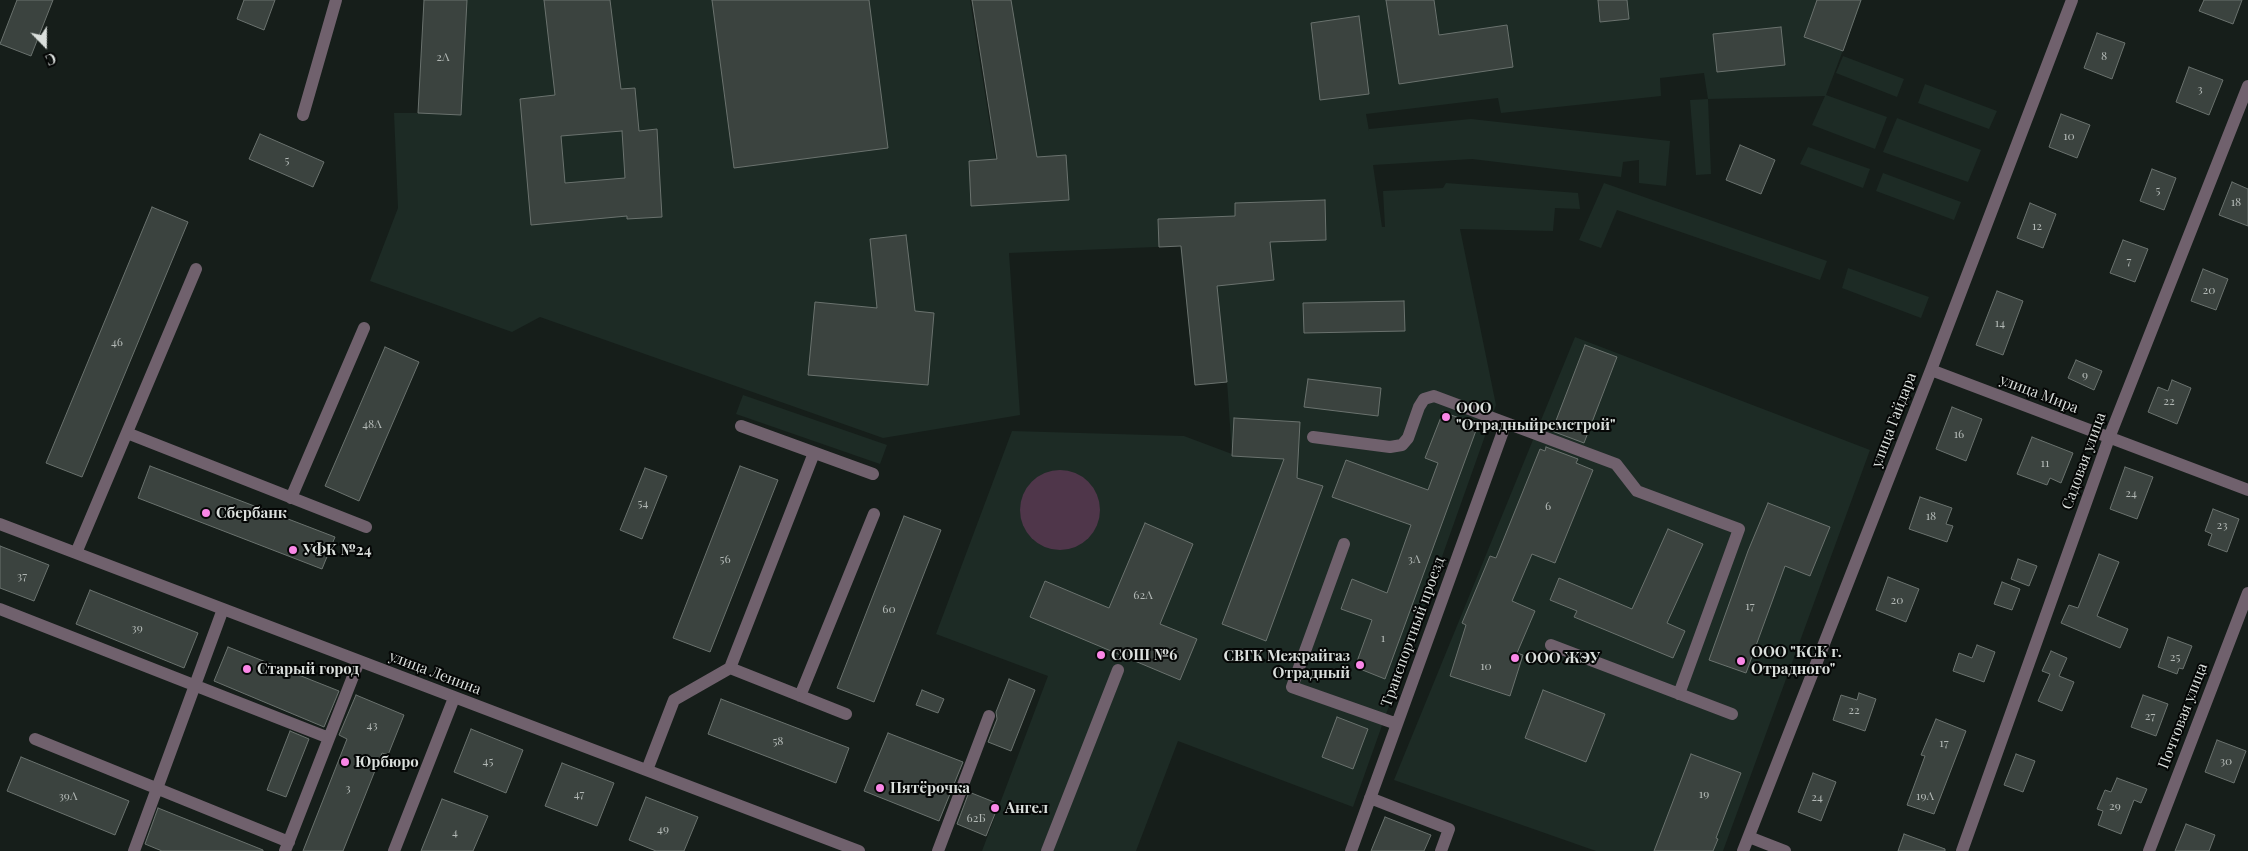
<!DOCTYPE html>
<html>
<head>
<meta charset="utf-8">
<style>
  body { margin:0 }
  #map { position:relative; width:2248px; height:851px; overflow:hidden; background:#161e1a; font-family:"Playfair Display",serif }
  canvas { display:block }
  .north { position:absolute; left:20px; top:20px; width:50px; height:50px; -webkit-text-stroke:4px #050706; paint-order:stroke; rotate:158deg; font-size:14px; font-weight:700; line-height:20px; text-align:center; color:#dadfdc }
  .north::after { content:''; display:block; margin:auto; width:18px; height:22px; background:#dadfdc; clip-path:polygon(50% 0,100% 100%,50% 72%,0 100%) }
</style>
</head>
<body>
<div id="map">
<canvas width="2248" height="851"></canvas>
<div class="north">С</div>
</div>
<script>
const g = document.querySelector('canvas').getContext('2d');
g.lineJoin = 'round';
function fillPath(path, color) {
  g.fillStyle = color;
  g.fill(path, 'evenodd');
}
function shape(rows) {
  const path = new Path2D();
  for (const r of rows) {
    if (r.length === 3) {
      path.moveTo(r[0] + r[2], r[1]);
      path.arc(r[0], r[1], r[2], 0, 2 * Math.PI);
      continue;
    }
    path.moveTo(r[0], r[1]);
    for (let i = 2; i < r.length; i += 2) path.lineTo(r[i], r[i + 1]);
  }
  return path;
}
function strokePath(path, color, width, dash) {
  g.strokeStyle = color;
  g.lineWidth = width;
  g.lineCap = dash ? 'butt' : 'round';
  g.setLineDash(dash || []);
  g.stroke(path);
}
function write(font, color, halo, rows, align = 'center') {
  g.font = font + ' "Playfair Display",serif';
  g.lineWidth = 4;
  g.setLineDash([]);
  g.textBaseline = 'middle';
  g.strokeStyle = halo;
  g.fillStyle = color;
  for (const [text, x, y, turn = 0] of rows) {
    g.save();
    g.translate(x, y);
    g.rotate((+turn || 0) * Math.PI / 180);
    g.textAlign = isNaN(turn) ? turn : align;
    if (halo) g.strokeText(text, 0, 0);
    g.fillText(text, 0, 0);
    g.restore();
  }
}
fillPath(shape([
  [424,0,970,0,998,175,976,0,1862,0,1826,95,1887,117,1875,149,1812,125,1825,96,1708,99,1711,174,1696,175,1690,100,1708,99,1704,73,1660,78,1661,96,1501,113,1498,98,1366,114,1369,131,1369,129,1471,119,1670,141,1666,186,1639,183,1639,160,1623,162,1621,177,1472,159,1373,165,1382,227,1385,227,1383,191,1443,188,1446,183,1578,193,1580,209,1555,208,1553,231,1460,229,1496,405,1353,807,1178,741,1136,851,982,851,1048,676,936,634,1012,431,1184,436,1232,454,1227,382,1195,385,1180,246,1009,253,1020,415,883,438,540,317,512,332,370,281,398,208,394,113,418,113],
  [1843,56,1904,79,1897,97,1836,73],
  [1925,84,1997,111,1989,129,1918,103],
  [1897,118,1981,150,1968,182,1883,152],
  [1808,147,1870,169,1863,188,1800,164],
  [1883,173,1961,202,1954,220,1876,191],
  [1604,183,1827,261,1820,280,1617,210,1601,248,1579,240],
  [1848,268,1929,297,1921,318,1842,288],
  [1575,337,1870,450,1723,851,1596,851,1394,780],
  [743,395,887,445,880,464,736,414]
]), '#1d2b25');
fillPath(shape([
  [1060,510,40]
]), '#4f364a');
const building = shape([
  [17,0,53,0,31,56,0,44,17,0],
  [244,0,275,0,264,30,237,19,244,0],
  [424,0,467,0,461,115,418,113,424,0],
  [544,0,610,0,621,89,635,88,639,131,657,129,662,217,627,219,627,216,531,225,520,99,555,95,544,0],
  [622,131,625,178,565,183,561,136,622,131],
  [712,0,869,0,888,148,734,168,712,0],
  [972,0,1011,0,1037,157,1066,155,1069,200,971,206,969,161,997,159,972,0],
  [1386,0,1434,0,1439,35,1507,25,1513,67,1399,84,1386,0],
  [1598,0,1627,0,1629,19,1600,22,1598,0],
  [1817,0,1861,0,1843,51,1804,37,1817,0],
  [2204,0,2242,0,2233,24,2199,11,2204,0],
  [1359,16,1369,94,1320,100,1311,23,1359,16],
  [1781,27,1785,65,1717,72,1713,34,1781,27],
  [2097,33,2125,43,2112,79,2084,68,2097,33],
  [2189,67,2223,80,2209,115,2176,102,2189,67],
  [2061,114,2090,125,2077,158,2049,147,2061,114],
  [260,134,324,162,313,187,249,159,260,134],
  [1740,145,1775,160,1761,194,1726,180,1740,145],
  [2152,169,2176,178,2164,210,2140,201,2152,169],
  [2232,182,2248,189,2248,226,2219,215,2232,182],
  [1325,200,1326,240,1270,242,1274,280,1217,286,1227,382,1195,385,1181,246,1159,247,1158,219,1235,216,1235,203,1325,200],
  [2030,203,2056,214,2043,248,2017,238,2030,203],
  [152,207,188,222,82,477,46,463,152,207],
  [906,235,915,311,934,313,928,385,808,375,815,302,877,308,870,239,906,235],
  [2123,240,2148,249,2135,282,2110,273,2123,240],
  [2203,269,2228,279,2216,310,2191,301,2203,269],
  [1997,291,2023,301,2003,355,1976,345,1997,291],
  [1404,301,1405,331,1304,333,1303,303,1404,301],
  [1585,345,1617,357,1584,443,1552,431,1585,345],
  [385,347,419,362,359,501,325,486,385,347],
  [2076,360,2102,371,2094,390,2068,378,2076,360],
  [1308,379,1381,388,1378,416,1304,407,1308,379],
  [2172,380,2191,388,2177,424,2148,412,2158,387,2168,391,2172,380],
  [1952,407,1982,419,1966,461,1936,449,1952,407],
  [1443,412,1478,425,1385,679,1355,667,1372,620,1341,609,1352,579,1387,593,1411,525,1332,497,1346,460,1428,490,1438,463,1425,458,1443,412],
  [1234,418,1300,422,1297,478,1323,486,1266,641,1222,624,1284,459,1232,456,1234,418],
  [2032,437,2073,453,2061,483,2050,478,2047,485,2017,474,2032,437],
  [1546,447,1578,459,1576,463,1593,470,1555,563,1532,554,1512,601,1535,611,1517,653,1523,655,1510,696,1450,676,1466,625,1462,623,1490,556,1496,558,1540,449,1545,451,1546,447],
  [150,466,335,537,322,569,138,498,150,466],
  [740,466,778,480,710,652,673,638,740,466],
  [2125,467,2153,477,2137,519,2110,509,2125,467],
  [645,468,667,476,642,539,620,530,645,468],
  [1920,497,1952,508,1946,524,1953,526,1947,542,1909,529,1920,497],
  [1768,503,1830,527,1810,576,1785,566,1746,673,1709,660,1748,551,1768,503],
  [2213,509,2239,519,2227,552,2208,545,2212,534,2205,531,2213,509],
  [904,516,941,530,874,702,837,688,904,516],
  [1145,523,1193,544,1160,624,1197,639,1180,680,1030,617,1045,581,1109,608,1145,523],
  [1668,529,1703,544,1667,623,1685,631,1673,658,1574,617,1577,611,1550,600,1559,578,1632,609,1668,529],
  [0,546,49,565,34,601,0,588,0,546],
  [2099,554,2119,562,2097,616,2128,629,2120,648,2061,623,2069,605,2078,608,2099,554],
  [2018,559,2037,566,2029,586,2011,579,2018,559],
  [1888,577,1919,589,1906,622,1876,610,1888,577],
  [2002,582,2020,589,2012,610,1994,604,2002,582],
  [90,590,198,633,184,668,76,624,90,590],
  [2168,637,2192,646,2183,669,2179,668,2177,674,2158,667,2168,637],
  [1977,645,1995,652,1984,682,1953,671,1959,653,1972,658,1977,645],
  [228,647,339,691,324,727,214,681,228,647],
  [2051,651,2067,658,2059,676,2074,682,2062,711,2038,701,2050,674,2042,671,2051,651],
  [1009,679,1035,690,1011,751,988,742,997,719,996,712,1009,679],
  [922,690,944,699,938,713,916,705,922,690],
  [1543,690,1605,714,1586,762,1525,738,1543,690],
  [1859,693,1876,699,1865,731,1833,720,1841,695,1857,700,1859,693],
  [356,695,404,715,388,755,382,753,343,851,303,851,347,739,339,735,356,695],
  [2143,695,2168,704,2156,736,2131,727,2143,695],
  [721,699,849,748,836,783,708,734,721,699],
  [1337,717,1368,729,1353,769,1322,757,1337,717],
  [1936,719,1966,731,1934,814,1907,805,1925,756,1921,755,1936,719],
  [471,729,523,750,506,793,454,772,471,729],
  [290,731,309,739,286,797,267,790,290,731],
  [888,733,963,762,939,821,864,791,888,733],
  [2217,740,2246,751,2234,783,2205,772,2217,740],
  [1691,754,1741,773,1716,838,1718,839,1713,851,1654,851,1691,754],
  [2016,754,2035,761,2023,792,2004,785,2016,754],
  [21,757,129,801,115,835,7,791,21,757],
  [562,763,614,783,597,826,545,806,562,763],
  [1813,773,1836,782,1821,821,1798,812,1813,773],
  [2117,778,2147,789,2141,803,2134,800,2121,834,2098,825,2103,811,2097,809,2105,790,2111,792,2117,778],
  [969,792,999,804,986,836,957,824,969,792],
  [646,797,698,817,684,851,656,851,629,840,646,797],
  [442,799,488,816,473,851,421,851,442,799],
  [158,808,263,850,263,851,162,851,145,844,158,808],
  [1385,817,1431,835,1424,851,1371,851,1385,817],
  [2186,824,2215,835,2209,851,2175,851,2186,824],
  [1904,834,1945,849,1945,851,1898,851,1904,834]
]);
fillPath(building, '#3b433f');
strokePath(building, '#6a726e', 1);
strokePath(shape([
  [303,115,336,0],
  [1931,370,2248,490],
  [741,426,873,474],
  [127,433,366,527],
  [1313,437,1390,447,1402,445,1408,438,1419,407,1424,399,1434,396,1616,464,1637,491,1739,529,1679,694],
  [814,453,730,668,846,714],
  [291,498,364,328],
  [0,524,859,851],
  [1344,544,1292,687,1397,724],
  [76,553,196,269],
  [0,609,329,738],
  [1551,645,1732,714],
  [800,696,874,514],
  [35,739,289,842],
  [647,770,674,700,730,668],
  [1370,798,1449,829,1441,851],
  [1749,837,1785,851],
  [134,851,223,609],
  [285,851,359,661],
  [394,851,454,698],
  [938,851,989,716],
  [1047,851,1118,670],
  [1351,851,1506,423],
  [1743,851,1931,370,2072,0],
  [1962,851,2109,438,2248,86],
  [2149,851,2248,593]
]), '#70616d', 12);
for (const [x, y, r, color] of [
  [1446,417,5,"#fa87e7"],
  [206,513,5,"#fa87e7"],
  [293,550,5,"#fa87e7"],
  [1101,655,5,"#fa87e7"],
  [1515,658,5,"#fa87e7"],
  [1741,661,5,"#fa87e7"],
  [1360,665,5,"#fa87e7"],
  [247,669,5,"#fa87e7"],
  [345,762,5,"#fa87e7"],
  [880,788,5,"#fa87e7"],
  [995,808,5,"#fa87e7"]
]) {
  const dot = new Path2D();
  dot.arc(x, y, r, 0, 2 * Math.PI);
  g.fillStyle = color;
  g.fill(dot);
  strokePath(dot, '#050706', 2);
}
write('12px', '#b2b8b5', null, [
  ["8",2104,56],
  ["2А",443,57],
  ["3",2200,89],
  ["10",2069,136],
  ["5",287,160],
  ["5",2158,190],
  ["18",2236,202],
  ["12",2037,226],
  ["7",2129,261],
  ["20",2209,290],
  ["14",2000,323],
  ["46",117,342],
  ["9",2085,375],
  ["22",2169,401],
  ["48А",372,424],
  ["16",1959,434],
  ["11",2045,463],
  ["24",2131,493],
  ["54",643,503],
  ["6",1548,506],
  ["18",1931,516],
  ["23",2222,525],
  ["56",725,559],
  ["3А",1414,559],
  ["37",22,576],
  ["62А",1143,595],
  ["20",1897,600],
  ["17",1750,606],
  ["60",889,609],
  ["39",137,628],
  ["1",1383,638],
  ["25",2175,657],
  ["10",1486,666],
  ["22",1854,710],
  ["27",2150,716],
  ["43",372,725],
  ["58",778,741],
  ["17",1944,743],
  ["45",488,761],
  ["30",2226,761],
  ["3",348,788],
  ["47",579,794],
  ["19",1704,794],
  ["39А",68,796],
  ["19А",1925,796],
  ["24",1817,797],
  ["29",2115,806],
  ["62Б",976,818],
  ["49",663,829],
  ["4",455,832]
]);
write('15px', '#dadfdc', '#050706', [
  ["улица Мира",2039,394,21],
  ["улица Гайдара",1894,420,-69],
  ["Садовая улица",2084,461,-70],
  ["Транспортный проезд",1413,632,-70],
  ["улица Ленина",435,673,21],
  ["Почтовая улица",2183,716,-69]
]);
write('bold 15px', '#dadfdc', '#050706', [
  ["ООО",1456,408],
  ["\"Отрадныйремстрой\"",1456,425],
  ["Сбербанк",216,513],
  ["УФК №24",303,550],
  ["ООО \"КСК г.",1751,652],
  ["Отрадного\"",1751,669],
  ["СОШ №6",1111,655],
  ["СВГК Межрайгаз",1350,656,"right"],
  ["Отрадный",1350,673,"right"],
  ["ООО ЖЭУ",1525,658],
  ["Старый город",257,669],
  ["Юрбюро",355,762],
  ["Пятёрочка",890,788],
  ["Ангел",1005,808]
], 'left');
</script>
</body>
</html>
